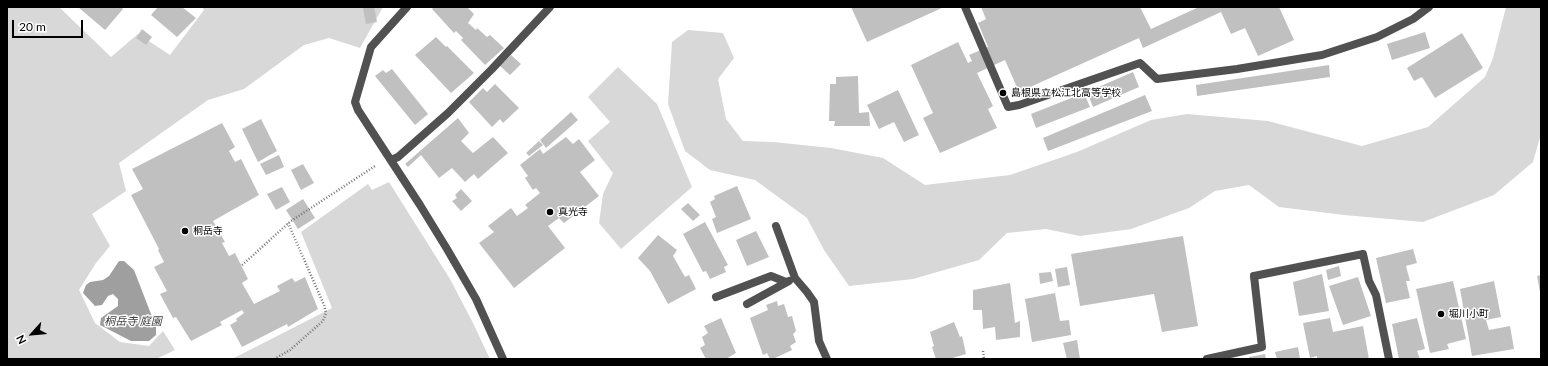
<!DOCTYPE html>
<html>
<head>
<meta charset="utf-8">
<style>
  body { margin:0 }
  #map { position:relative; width:1548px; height:366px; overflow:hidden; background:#fff; font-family:Lato,sans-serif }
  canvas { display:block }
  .frame { position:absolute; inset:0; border:8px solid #000; pointer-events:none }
  .north { position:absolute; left:12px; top:314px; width:40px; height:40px; -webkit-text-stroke:3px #fff; paint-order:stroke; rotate:243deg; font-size:11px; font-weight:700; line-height:16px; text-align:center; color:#000 }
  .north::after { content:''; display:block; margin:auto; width:14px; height:18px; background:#000; clip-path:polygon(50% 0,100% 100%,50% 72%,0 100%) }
  .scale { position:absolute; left:12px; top:20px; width:71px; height:18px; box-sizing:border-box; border:2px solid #000; border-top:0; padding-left:5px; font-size:12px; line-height:14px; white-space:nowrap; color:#000; -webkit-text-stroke:3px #fff; paint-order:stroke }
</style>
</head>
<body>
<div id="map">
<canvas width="1548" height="366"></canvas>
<div class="frame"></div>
<div class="north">N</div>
<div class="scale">20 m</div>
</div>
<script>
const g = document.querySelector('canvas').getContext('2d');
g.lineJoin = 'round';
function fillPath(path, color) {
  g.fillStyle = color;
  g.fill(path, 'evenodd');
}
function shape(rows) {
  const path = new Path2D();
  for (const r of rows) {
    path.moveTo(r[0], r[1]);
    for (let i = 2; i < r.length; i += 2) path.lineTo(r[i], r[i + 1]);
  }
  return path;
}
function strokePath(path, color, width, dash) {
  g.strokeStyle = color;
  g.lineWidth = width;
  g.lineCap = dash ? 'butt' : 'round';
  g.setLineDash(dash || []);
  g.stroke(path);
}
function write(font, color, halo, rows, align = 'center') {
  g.font = font + ' Lato,"Noto Sans JP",sans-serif';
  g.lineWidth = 3;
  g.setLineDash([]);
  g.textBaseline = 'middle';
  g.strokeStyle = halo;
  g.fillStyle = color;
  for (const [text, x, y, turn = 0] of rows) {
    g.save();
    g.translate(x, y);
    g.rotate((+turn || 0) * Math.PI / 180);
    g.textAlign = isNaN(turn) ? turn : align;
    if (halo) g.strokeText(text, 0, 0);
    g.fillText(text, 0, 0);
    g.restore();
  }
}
fillPath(shape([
  [7,7,59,7,111,57,138,34,170,55,204,10,202,7,383,7,360,48,329,38,304,45,244,89,208,100,119,163,126,191,92,214,110,246,96,263,79,290,95,323,120,342,149,346,163,331,175,350,156,359,7,359],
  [1506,7,1541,7,1541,134,1533,162,1494,195,1423,222,1344,215,1279,207,1249,185,1215,191,1189,208,1131,229,1080,236,1046,229,1007,233,979,260,913,279,849,286,824,250,807,218,755,180,710,170,685,151,668,104,672,42,688,30,723,33,734,58,718,79,726,119,743,141,773,142,831,148,883,158,925,185,1010,175,1077,152,1151,120,1187,114,1268,121,1362,146,1428,127,1485,77,1493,58],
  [618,67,657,104,692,187,621,249,599,223,603,194,613,173,588,141,610,122,588,97],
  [389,182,450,279,472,321,490,359,232,359,332,308,301,232,368,184,372,190]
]), '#d8d8d8');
fillPath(shape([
  [119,261,124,261,134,270,156,327,156,335,149,341,131,341,100,325,101,318,118,306,118,299,113,294,108,296,102,305,95,306,83,293,86,285,90,282,103,280,109,276]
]), '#9f9f9f');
fillPath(shape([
  [78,7,121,7,123,9,105,30],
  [158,7,182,7,196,18,177,37,151,15],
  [374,7,377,22,366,24,363,8],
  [434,7,467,7,474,14,468,23,476,30,477,28,487,37,490,35,504,48,485,65,461,40,463,38,456,31,454,33,432,9],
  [851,7,944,7,867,42],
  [981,7,1140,7,1151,29,1199,7,1279,7,1294,40,1258,56,1245,28,1231,34,1221,12,1143,48,1139,38,1019,92,1005,60,977,73,993,106,988,109,997,128,940,153,923,118,933,113,911,65,958,42,968,63,972,61,969,55,988,47,978,23,986,19],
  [142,29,152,37,146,45,136,38],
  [1425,32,1430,48,1392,60,1387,44],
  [1462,33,1483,68,1435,98,1422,77,1414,81,1407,68],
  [436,37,446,47,447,46,474,73,451,93,415,55],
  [511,55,521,64,510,75,500,66],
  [1329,65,1330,77,1197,96,1196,85],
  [392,69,428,114,415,125,375,76,383,70,386,73],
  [1133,72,1139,87,1093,107,1087,92],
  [858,76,859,113,869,112,870,126,834,126,835,121,829,121,830,84,836,84,836,77],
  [495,84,519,108,503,123,500,119,492,127,469,102,483,88,487,92],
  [898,90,919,135,904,142,894,122,879,129,867,105],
  [1084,93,1090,107,1036,128,1031,114],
  [1145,95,1152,111,1048,151,1043,138],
  [571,112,578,120,546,148,540,140],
  [458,118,469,133,461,141,473,153,493,137,508,153,478,179,474,174,465,182,452,168,439,178,421,155,408,167,405,164],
  [261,119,277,151,258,162,242,129],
  [222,123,235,147,229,151,235,162,241,159,259,195,213,221,225,242,222,243,229,256,235,253,248,279,242,283,254,304,280,291,277,286,292,278,295,282,305,277,318,309,288,327,287,324,242,347,230,325,237,321,236,319,244,313,242,310,220,322,222,325,191,341,176,317,173,318,160,294,167,291,154,267,164,262,158,250,159,249,131,195,143,189,132,169],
  [566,137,573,144,579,139,595,160,580,172,599,196,564,223,559,218,548,226,565,248,514,288,479,243,494,232,488,226,511,208,517,216,528,208,525,205,540,193,536,188,533,190,525,178,528,176,520,165,540,149,543,154],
  [539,141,543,145,529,156,526,153],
  [279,155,284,167,266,175,260,164],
  [303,164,314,183,301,190,291,170],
  [737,186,751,219,717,233,712,219,716,217,710,202,715,199,714,196],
  [282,187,290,202,276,210,267,194],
  [461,189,472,201,461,211,452,201,457,198,455,195],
  [303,199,315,218,298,229,286,210],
  [688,203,700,215,693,221,681,209],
  [705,222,728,265,724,267,726,272,710,279,706,271,703,272,683,234],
  [756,231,769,257,747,266,736,240],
  [658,235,677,250,673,256,685,277,689,275,696,289,668,304,650,271,638,258],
  [1183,236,1198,326,1162,332,1154,294,1080,306,1071,254],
  [1413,249,1417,263,1406,266,1410,281,1406,281,1410,298,1386,303,1376,258],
  [1339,266,1341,276,1328,280,1326,270],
  [1067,267,1070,285,1058,287,1055,269],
  [1051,272,1053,281,1040,284,1039,273],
  [1322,274,1329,311,1299,316,1293,282],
  [1541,275,1541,292,1540,292,1537,276],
  [1358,277,1371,316,1343,325,1329,286],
  [1453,281,1466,339,1447,344,1449,349,1430,353,1416,289],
  [1494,281,1501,317,1486,320,1489,330,1510,326,1514,349,1472,356,1460,289],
  [1010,283,1015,323,1020,321,1020,337,996,340,995,327,983,329,982,310,973,310,973,290],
  [1055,293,1060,321,1069,320,1071,335,1032,342,1025,299],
  [777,301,778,306,784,304,788,317,792,316,796,331,793,334,796,342,790,346,792,350,773,359,770,359,767,353,763,355,750,318,768,310,766,305],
  [721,318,736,353,726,359,706,359,700,348,705,345,702,337,708,333,704,326],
  [1330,318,1333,332,1363,326,1369,359,1317,359,1317,356,1310,358,1303,323],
  [1417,318,1425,349,1417,351,1420,359,1399,359,1392,324],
  [954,322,960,337,962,336,966,354,949,359,936,359,932,347,934,346,930,332],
  [1077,340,1080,359,1067,359,1063,343],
  [1298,347,1300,359,1277,359,1275,352],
  [1265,354,1266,359,1249,359,1249,357]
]), '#c0c0c0');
strokePath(shape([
  [242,265,291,221,375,166],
  [983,351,984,359],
  [274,359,290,350,323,321,326,313,324,305,288,223]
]), '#737373', 2.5, [1, 2]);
strokePath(shape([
  [965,7,1008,107,1019,105,1140,63,1157,79,1237,69,1322,55,1377,37,1413,19,1429,7],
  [1207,359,1262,347,1254,276]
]), '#515151', 8);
strokePath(shape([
  [407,7,371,47,355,102,358,110,420,205,447,249,476,299,503,359],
  [391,160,398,157,448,113,492,69,550,7],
  [776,226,795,278,807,292,814,302,819,341,827,359],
  [1254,276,1363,254,1369,281,1376,295,1389,359],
  [716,297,771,276,786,282],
  [747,304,789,281]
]), '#515151', 8);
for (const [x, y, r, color] of [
  [1003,93,4,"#000"],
  [550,212,4,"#000"],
  [185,231,4,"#000"],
  [1441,314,4,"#000"]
]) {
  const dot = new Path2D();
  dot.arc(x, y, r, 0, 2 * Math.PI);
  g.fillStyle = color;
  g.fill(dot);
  strokePath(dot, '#fff', 1.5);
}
write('10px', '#000', '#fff', [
  ["島根県立松江北高等学校",1011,93],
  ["真光寺",558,212],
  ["桐岳寺",193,231],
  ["堀川小町",1449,314]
], 'left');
write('italic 11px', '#404040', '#fff', [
  ["桐岳寺 庭園",133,321]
]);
</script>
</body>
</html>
